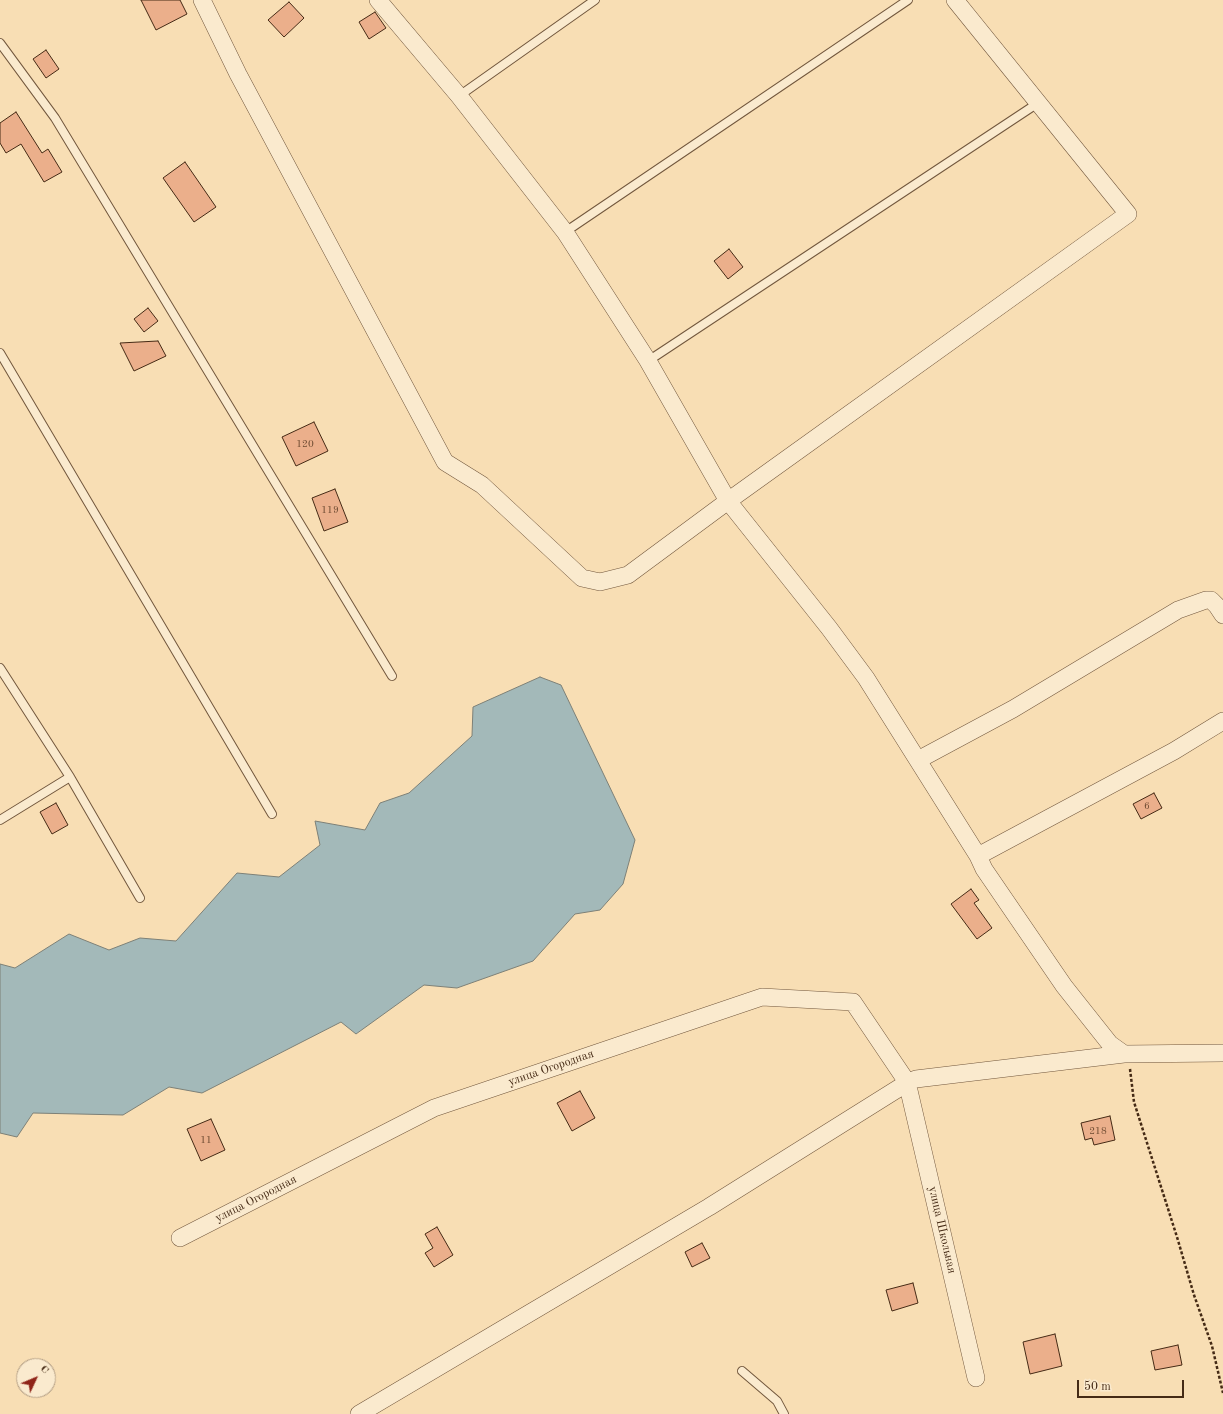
<!DOCTYPE html>
<html>
<head>
<meta charset="utf-8">
<style>
  body { margin:0 }
  #map { position:relative; width:1223px; height:1414px; overflow:hidden; background:#f8deb4; font-family:"Old Standard TT",serif }
  canvas { display:block }
  .north { position:absolute; left:16px; top:1358px; width:40px; height:40px; box-sizing:border-box; background:#faeace; border:1px solid #b29d84; border-radius:50%; rotate:46deg; font-size:11px; font-weight:700; line-height:16px; text-align:center; color:#452a15 }
  .north::after { content:''; display:block; margin:auto; width:14px; height:18px; background:#8f2418; clip-path:polygon(50% 0,100% 100%,50% 72%,0 100%) }
  .scale { position:absolute; left:1077px; top:1380px; width:107px; height:18px; box-sizing:border-box; border:2px solid #452a15; border-top:0; padding-left:5px; font-size:12px; line-height:14px; white-space:nowrap; color:#452a15; -webkit-text-stroke:3px #faeace; paint-order:stroke }
</style>
</head>
<body>
<div id="map">
<canvas width="1223" height="1414"></canvas>
<div class="north">С</div>
<div class="scale">50 m</div>
</div>
<script>
const g = document.querySelector('canvas').getContext('2d');
g.lineJoin = 'round';
function fillPath(path, color) {
  g.fillStyle = color;
  g.fill(path, 'evenodd');
}
function shape(rows) {
  const path = new Path2D();
  for (const r of rows) {
    path.moveTo(r[0], r[1]);
    for (let i = 2; i < r.length; i += 2) path.lineTo(r[i], r[i + 1]);
  }
  return path;
}
function strokePath(path, color, width, dash) {
  g.strokeStyle = color;
  g.lineWidth = width;
  g.lineCap = dash ? 'butt' : 'round';
  g.setLineDash(dash || []);
  g.stroke(path);
}
function write(font, color, halo, rows, align = 'center') {
  g.font = font + ' "Old Standard TT",serif';
  g.lineWidth = 3.5;
  g.setLineDash([]);
  g.textBaseline = 'middle';
  g.strokeStyle = halo;
  g.fillStyle = color;
  for (const [text, x, y, turn = 0] of rows) {
    g.save();
    g.translate(x, y);
    g.rotate((+turn || 0) * Math.PI / 180);
    g.textAlign = isNaN(turn) ? turn : align;
    if (halo) g.strokeText(text, 0, 0);
    g.fillText(text, 0, 0);
    g.restore();
  }
}
const water = shape([
  [540,677,561,685,635,840,623,884,600,910,575,914,533,961,457,988,424,985,356,1034,341,1022,202,1093,169,1087,123,1115,33,1113,17,1137,0,1133,0,964,15,968,69,934,109,950,140,938,176,941,237,873,279,877,320,845,315,821,365,830,380,803,409,793,472,736,473,707,540,677]
]);
fillPath(water, '#a3b9b9');
strokePath(water, '#7d8077', 1);
const building = shape([
  [141,0,180,0,187,14,156,30,141,0],
  [289,2,304,18,284,37,268,20,289,2],
  [375,12,386,28,369,39,359,22,375,12],
  [46,50,59,69,46,78,33,59,46,50],
  [16,112,42,153,48,149,62,172,44,182,21,144,6,153,0,143,0,123,16,112],
  [185,162,216,207,194,222,163,178,185,162],
  [729,249,743,267,728,279,714,261,729,249],
  [148,308,158,321,144,332,134,319,148,308],
  [158,341,166,356,134,371,120,343,158,341],
  [314,422,328,451,296,466,282,437,314,422],
  [335,489,348,522,324,531,312,498,335,489],
  [1154,793,1162,808,1141,819,1133,804,1154,793],
  [56,803,68,825,52,834,40,812,56,803],
  [971,889,979,900,974,903,992,928,977,939,951,904,971,889],
  [580,1091,595,1118,572,1131,557,1103,580,1091],
  [1110,1116,1115,1140,1094,1145,1092,1138,1085,1140,1081,1123,1110,1116],
  [211,1119,225,1150,201,1161,187,1129,211,1119],
  [437,1227,453,1255,434,1267,425,1253,433,1248,425,1234,437,1227],
  [702,1243,710,1258,692,1267,685,1252,702,1243],
  [913,1283,918,1303,892,1311,886,1290,913,1283],
  [1055,1334,1062,1366,1030,1374,1023,1342,1055,1334],
  [1178,1345,1182,1365,1155,1370,1151,1351,1178,1345]
]);
fillPath(building, '#ebaf8b');
strokePath(building, '#452a15', 1);
const service = shape([
  [0,43,55,118,392,676],
  [459,96,595,0],
  [565,232,908,0],
  [0,353,272,814],
  [648,361,1038,103],
  [0,668,70,777,140,898],
  [0,820,70,777],
  [742,1371,777,1401,784,1414]
]);
const minor = shape([
  [202,0,238,74,445,462,482,485,582,578,600,582,628,575,728,501,1128,214,955,0],
  [378,0,459,96,565,232,648,361,728,501,829,628,866,678,978,856,984,869,1064,986,1110,1044,1124,1054],
  [918,760,1013,709,1178,610,1206,600,1211,600,1217,606,1223,615],
  [978,856,1174,751,1223,721],
  [180,1238,434,1108,762,997,853,1002,907,1082,976,1378],
  [359,1414,709,1207,899,1088,907,1082,916,1079,1124,1054,1223,1053]
]);
strokePath(service, '#72573d', 10);
strokePath(minor, '#72573d', 18);
strokePath(shape([
  [1130,1069,1134,1102,1177,1237,1194,1295,1212,1346,1223,1393]
]), '#452a15', 2.5, [3, 2]);
strokePath(service, '#faeace', 8);
strokePath(minor, '#faeace', 17);
write('10px', '#6e4b32', null, [
  ["120",305,444],
  ["119",330,510],
  ["6",1147,806],
  ["218",1098,1131],
  ["11",206,1140]
]);
write('12px', '#452a15', '#faeace', [
  ["улица Огородная",551,1068,-19],
  ["улица Огородная",256,1199,-27],
  ["улица Школьная",942,1230,77]
]);
</script>
</body>
</html>
